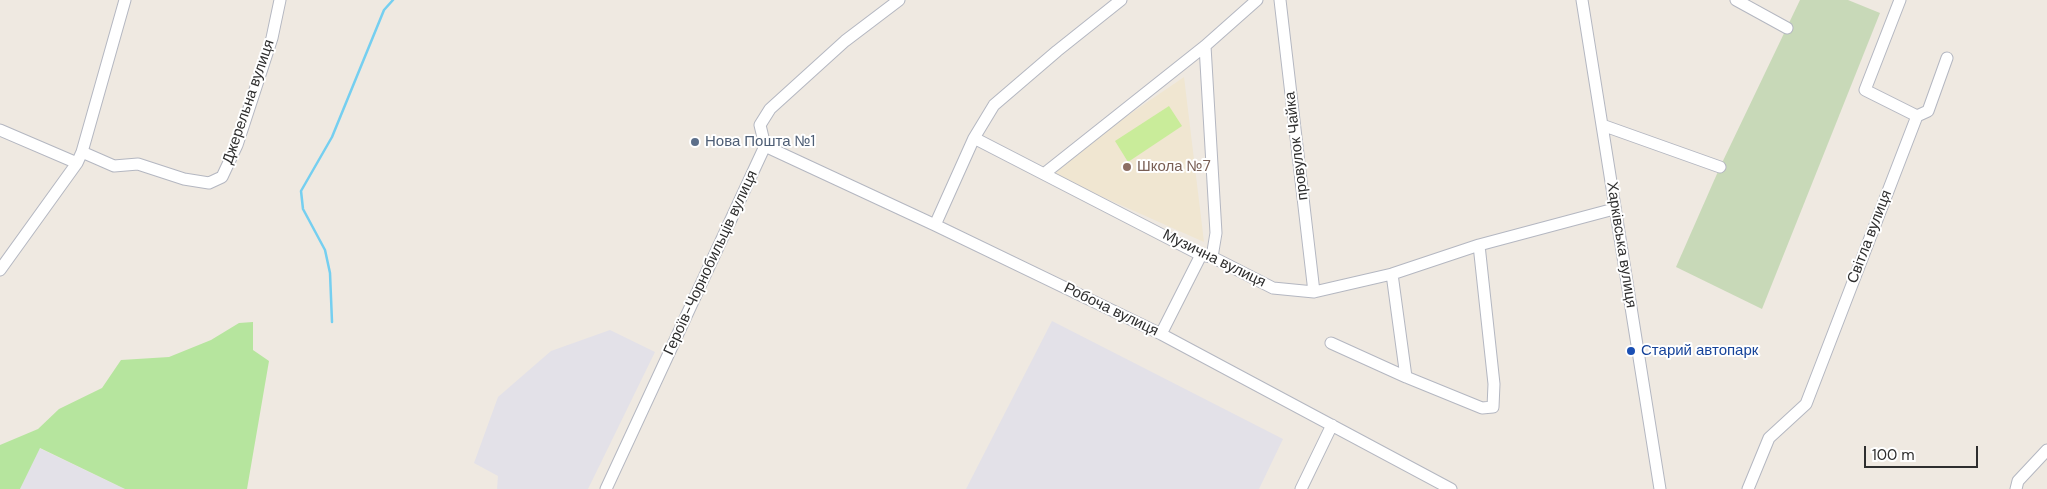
<!DOCTYPE html>
<html>
<head>
<meta charset="utf-8">
<style>
  body { margin:0 }
  #map { position:relative; width:2047px; height:489px; overflow:hidden; background:#efe9e1; font-family:"DM Sans",sans-serif }
  canvas { display:block }
  .scale { position:absolute; left:1864px; top:446px; width:114px; height:22px; box-sizing:border-box; border:2px solid #2e2e2e; border-top:0; padding-left:6px; font-size:15px; line-height:18px; white-space:nowrap; color:#2e2e2e; -webkit-text-stroke:4px #fff; paint-order:stroke }
</style>
</head>
<body>
<div id="map">
<canvas width="2047" height="489"></canvas>
<div class="scale">100 m</div>
</div>
<script>
const g = document.querySelector('canvas').getContext('2d');
g.lineJoin = 'round';
function fillPath(path, color) {
  g.fillStyle = color;
  g.fill(path, 'evenodd');
}
function shape(rows) {
  const path = new Path2D();
  for (const r of rows) {
    path.moveTo(r[0], r[1]);
    for (let i = 2; i < r.length; i += 2) path.lineTo(r[i], r[i + 1]);
  }
  return path;
}
function strokePath(path, color, width, dash) {
  g.strokeStyle = color;
  g.lineWidth = width;
  g.lineCap = dash ? 'butt' : 'round';
  g.setLineDash(dash || []);
  g.stroke(path);
}
function write(font, color, halo, rows, align = 'center') {
  g.font = font + ' "DM Sans",sans-serif';
  g.lineWidth = 4;
  g.setLineDash([]);
  g.textBaseline = 'middle';
  g.strokeStyle = halo;
  g.fillStyle = color;
  for (const [text, x, y, turn = 0] of rows) {
    g.save();
    g.translate(x, y);
    g.rotate((+turn || 0) * Math.PI / 180);
    g.textAlign = isNaN(turn) ? turn : align;
    if (halo) g.strokeText(text, 0, 0);
    g.fillText(text, 0, 0);
    g.restore();
  }
}
fillPath(shape([
  [1052,321,1283,439,1259,489,966,489],
  [610,330,655,352,588,489,497,489,498,476,474,463,498,397,551,351],
  [39,448,125,489,20,489]
]), '#e3e1e8');
fillPath(shape([
  [1184,77,1204,242,1053,175,1064,159]
]), '#f0e6d1');
fillPath(shape([
  [253,322,253,350,269,361,247,489,125,489,40,448,20,489,0,489,0,445,38,429,59,409,102,388,121,360,169,357,211,340,239,323]
]), '#b6e59e');
fillPath(shape([
  [1800,0,1848,0,1880,13,1762,309,1676,267,1720,167]
]), '#c8d9b8');
fillPath(shape([
  [1169,106,1182,126,1128,162,1115,141]
]), '#c9ec9a');
strokePath(shape([
  [332,322,330,273,325,250,303,209,301,191,332,137,384,10,393,0]
]), '#75cff0', 2.5);
const minor = shape([
  [1280,0,1314,292],
  [1582,0,1660,489],
  [1736,0,1787,28],
  [1205,46,1216,233,1212,257],
  [1917,116,1928,111,1947,58],
  [1602,125,1720,167],
  [0,130,77,163],
  [974,138,1201,255,1212,257,1273,288,1314,292,1392,274,1479,245,1614,209],
  [765,146,935,225,1161,334,1451,489],
  [82,152,114,166,138,164,184,179,209,183,222,177,237,145,272,38,280,0],
  [1045,173,1205,46,1257,0],
  [935,225,974,138,994,105,1057,51,1121,0],
  [0,270,77,163,82,152,125,0],
  [1392,274,1406,377],
  [1161,334,1201,255],
  [1331,343,1406,377,1482,408,1493,407,1494,384,1479,245],
  [606,489,765,146,760,125,770,109,845,41,899,0],
  [1301,489,1332,425],
  [1748,489,1769,438,1806,404,1917,116,1865,90,1900,0],
  [2016,489,2018,481,2047,450]
]);
strokePath(minor, '#b4b7c1', 13);
strokePath(minor, '#fff', 11);
for (const [x, y, r, color] of [
  [695,142,5,"#5c6f8a"],
  [1127,167,5,"#8d6e63"],
  [1631,351,5,"#1a4fb4"]
]) {
  const dot = new Path2D();
  dot.arc(x, y, r, 0, 2 * Math.PI);
  g.fillStyle = color;
  g.fill(dot);
  strokePath(dot, '#fff', 2);
}
write('15px', '#2e2e2e', '#fff', [
  ["Джерельна вулиця",249,102,-71],
  ["провулок Чайка",1297,146,-97],
  ["Світла вулиця",1870,237,-69],
  ["Харківська вулиця",1621,245,81],
  ["Музична вулиця",1214,259,26],
  ["Героїв-Чорнобильців вулиця",711,263,-65],
  ["Робоча вулиця",1111,310,26]
]);
write('15px', '#4e5e75', '#fff', [
  ["Нова Пошта №1",705,142]
], 'left');
write('15px', '#785e54', '#fff', [
  ["Школа №7",1137,167]
], 'left');
write('15px', '#164399', '#fff', [
  ["Старий автопарк",1641,351]
], 'left');
</script>
</body>
</html>
